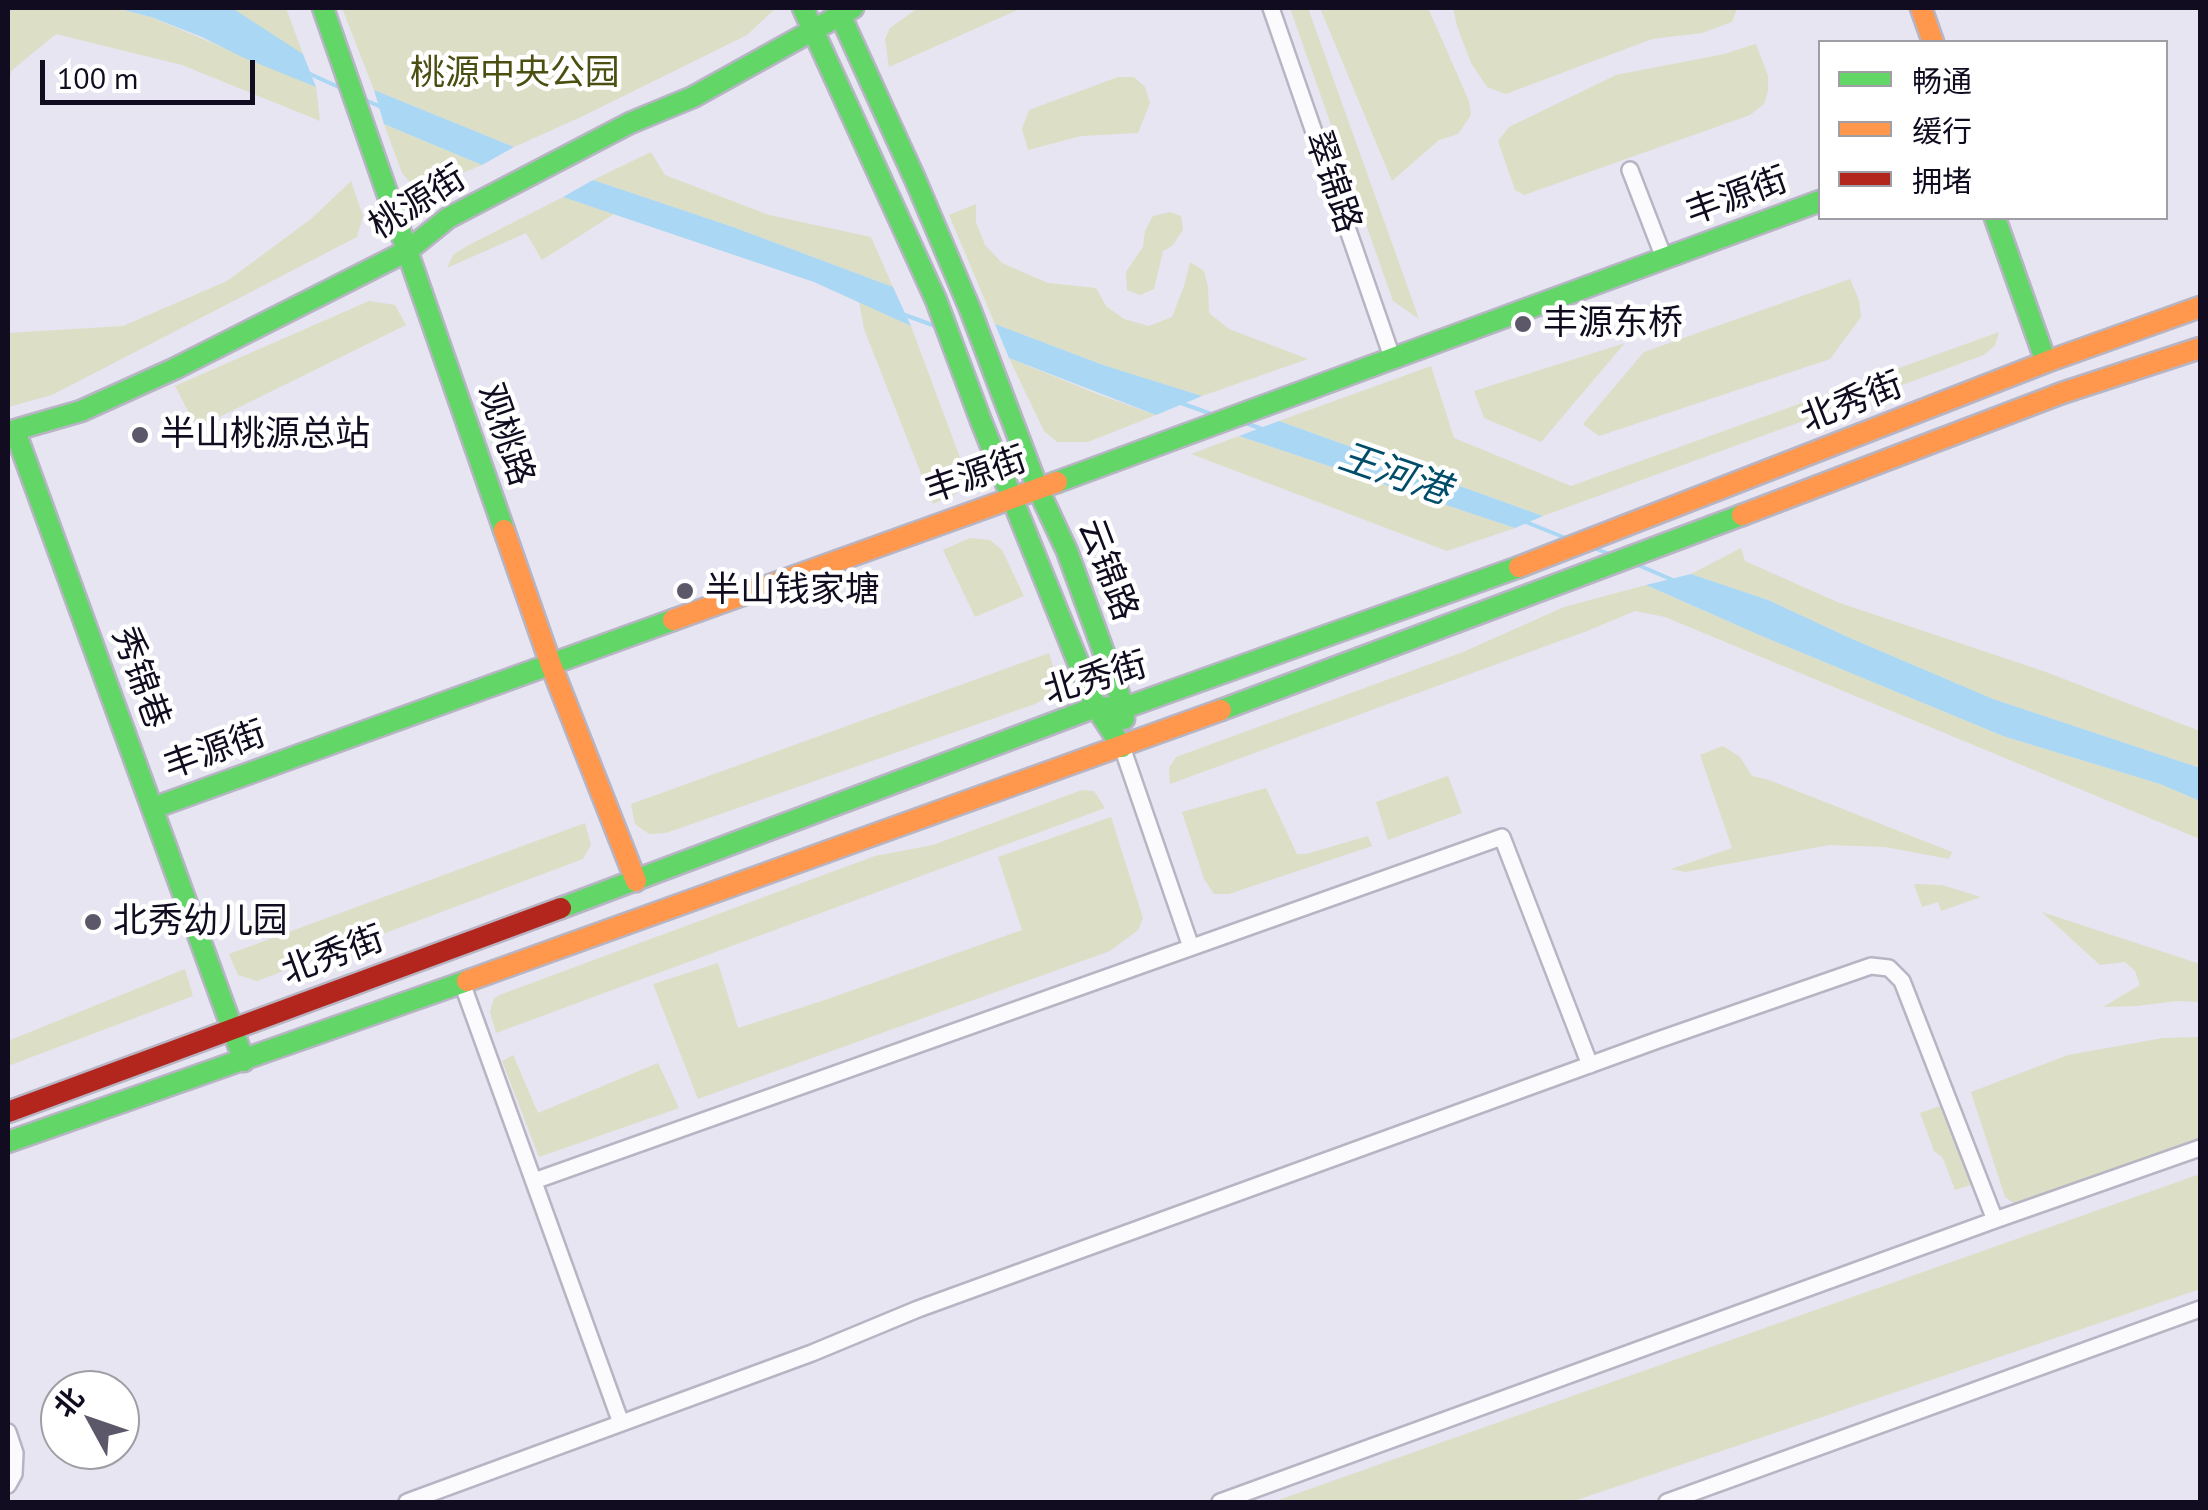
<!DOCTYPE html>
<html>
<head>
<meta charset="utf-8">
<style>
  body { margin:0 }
  #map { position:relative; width:2208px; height:1510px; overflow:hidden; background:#e7e5f2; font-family:"PT Sans","Noto Sans SC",sans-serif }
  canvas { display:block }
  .frame { position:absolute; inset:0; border:10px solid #110c1f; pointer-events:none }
  .legend { position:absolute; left:1818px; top:40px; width:350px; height:180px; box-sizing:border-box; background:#fff; border:2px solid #a09ea5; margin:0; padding:12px 18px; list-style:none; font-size:30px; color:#110c1f }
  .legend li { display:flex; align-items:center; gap:20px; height:50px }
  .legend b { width:50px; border:2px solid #a09ea5 }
  .north { position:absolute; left:40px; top:1370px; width:100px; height:100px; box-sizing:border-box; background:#fff; border:2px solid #a09ea5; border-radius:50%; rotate:310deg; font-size:28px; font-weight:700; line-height:40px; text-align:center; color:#110c1f }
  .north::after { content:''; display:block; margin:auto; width:35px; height:45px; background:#5c5869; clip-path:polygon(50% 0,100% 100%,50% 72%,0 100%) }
  .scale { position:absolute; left:40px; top:60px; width:215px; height:45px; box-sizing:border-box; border:5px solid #110c1f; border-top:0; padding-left:12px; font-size:30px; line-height:35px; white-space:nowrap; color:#110c1f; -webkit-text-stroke:8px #fff; paint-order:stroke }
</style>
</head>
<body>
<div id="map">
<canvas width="2208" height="1510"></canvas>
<div class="frame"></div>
<ul class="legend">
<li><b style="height:12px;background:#63d668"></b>畅通</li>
<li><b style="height:12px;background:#ff974d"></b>缓行</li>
<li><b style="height:12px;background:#b3261e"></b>拥堵</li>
</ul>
<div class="north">北</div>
<div class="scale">100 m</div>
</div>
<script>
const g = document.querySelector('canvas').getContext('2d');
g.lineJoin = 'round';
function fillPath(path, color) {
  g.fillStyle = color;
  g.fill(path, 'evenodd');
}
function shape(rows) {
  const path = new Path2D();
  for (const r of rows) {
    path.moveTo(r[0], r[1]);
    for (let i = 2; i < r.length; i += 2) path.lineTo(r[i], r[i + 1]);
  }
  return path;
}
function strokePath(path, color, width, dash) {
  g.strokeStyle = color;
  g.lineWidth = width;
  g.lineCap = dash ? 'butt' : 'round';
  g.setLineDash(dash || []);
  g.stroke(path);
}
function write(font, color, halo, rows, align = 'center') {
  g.font = font + ' "PT Sans","Noto Sans SC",sans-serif';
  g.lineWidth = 9;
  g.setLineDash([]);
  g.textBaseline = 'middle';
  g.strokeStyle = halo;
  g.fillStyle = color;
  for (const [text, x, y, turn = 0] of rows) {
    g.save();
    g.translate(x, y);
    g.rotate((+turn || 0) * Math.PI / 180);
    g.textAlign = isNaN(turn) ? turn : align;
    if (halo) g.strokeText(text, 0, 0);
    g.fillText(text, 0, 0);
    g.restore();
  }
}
fillPath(shape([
  [12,8,115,8,151,17,316,87,320,121,182,65,56,34,11,71,8,97,8,13],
  [232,8,286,8,303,54,279,40],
  [342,8,776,8,747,35,581,117,514,147,374,90],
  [918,8,1022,8,889,67,885,39,890,28],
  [1290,8,1308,8,1419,319,1393,301],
  [1320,8,1428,8,1469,101,1471,115,1458,134,1439,140,1392,181],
  [1453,8,1737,8,1737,9,1732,22,1702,33,1652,39,1506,94,1487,87,1471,63,1457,26],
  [1756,44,1768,76,1768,91,1764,104,1750,115,1524,195,1515,190,1498,141,1509,127,1616,75,1724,54],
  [1118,77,1134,77,1145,87,1150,103,1138,133,1081,136,1028,150,1022,129,1029,110],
  [384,124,482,165,423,189,413,186,402,173],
  [651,152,665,175,769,215,871,237,893,287,733,227,593,180],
  [351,181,363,216,357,237,52,395,8,407,8,333,123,326,227,281,311,219],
  [563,197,614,214,542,260,526,233,447,268,453,255,467,246],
  [976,204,976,222,985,245,1002,263,1048,283,1096,288,1106,306,1124,319,1149,326,1172,317,1184,286,1190,262,1204,271,1208,287,1209,313,1229,329,1308,359,1202,396,1103,365,995,324,949,215],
  [1170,212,1181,216,1183,230,1172,246,1163,251,1154,289,1140,295,1127,290,1126,272,1143,247,1145,231,1153,216],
  [1850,279,1859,300,1861,317,1830,359,1599,436,1583,424,1644,352],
  [369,301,395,305,406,325,197,428,175,386],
  [859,302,911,326,959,455,965,472,965,479,957,493,933,504,864,329],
  [1999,332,1995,345,1984,355,1543,516,1279,421,1431,366,1454,438,1571,486],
  [1625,343,1541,442,1484,418,1474,391],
  [1009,358,1100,395,1156,415,1088,442,1057,442,1044,431],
  [1239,436,1396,488,1515,528,1447,551,1191,454],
  [970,538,990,540,1002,550,1024,596,975,617,943,550],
  [1741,548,1745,561,1837,602,2043,671,2200,731,2200,768,1993,699,1850,638,1768,600,1691,574],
  [1646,585,1764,637,2003,736,2160,784,2200,801,2200,839,1665,617,1635,611,1587,631,1170,784,1169,768,1176,757,1463,652,1564,607],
  [1049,653,1057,680,1051,695,1035,704,666,833,649,834,635,824,631,804],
  [1723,746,1740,757,1752,776,1769,780,1952,852,1949,859,1885,847,1829,845,1685,872,1671,869,1732,848,1700,755],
  [1448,776,1462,813,1388,840,1376,802],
  [1266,788,1297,854,1306,854,1368,836,1372,846,1229,894,1214,894,1204,879,1182,812],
  [1082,790,1094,791,1105,808,496,1033,490,1012,494,998,502,994,875,856,933,845],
  [1111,817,1143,918,1138,930,1110,951,698,1099,653,984,718,963,738,1028,825,1000,1022,930,998,857],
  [585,823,591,845,583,859,257,981,238,975,229,954],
  [1914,884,1942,885,1981,897,1941,911,1938,902,1922,907],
  [2042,912,2200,964,2200,1002,2177,1001,2137,1006,2103,1007,2140,985,2135,971,2125,962,2100,965],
  [185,969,193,996,8,1066,8,1041],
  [2200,1037,2200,1139,2024,1203,2014,1203,2005,1197,1971,1092,2068,1055,2163,1038],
  [513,1055,538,1113,658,1063,679,1108,539,1157,502,1061],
  [1940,1106,1971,1185,1955,1190,1943,1158,1934,1151,1920,1113],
  [2200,1174,2200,1289,1571,1502,1273,1502]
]), '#dcdec5');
fillPath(shape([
  [116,8,232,8,303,54,316,87,242,57,202,37,151,17],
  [374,90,514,147,482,165,384,124],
  [593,180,733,227,893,287,911,326,814,282,563,197],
  [995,324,1103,365,1202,396,1156,415,1009,358],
  [1279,421,1543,516,1515,528,1239,436],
  [1691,574,1768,600,1850,638,1993,699,2200,768,2200,801,2160,784,2003,736,1764,637,1646,585]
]), '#a9d7f4');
strokePath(shape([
  [308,73,345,90],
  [363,99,381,107],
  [905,315,938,327],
  [1181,403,1214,415],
  [1243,422,1262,429],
  [1526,522,1568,539],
  [1591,547,1615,556],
  [1638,565,1675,581]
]), '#a9d7f4', 4);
const street = shape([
  [1271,8,1392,357],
  [1630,170,1664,258],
  [1122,747,1191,947],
  [462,983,621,1423],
  [534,1181,1502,837,1590,1065],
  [8,1432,15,1453,14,1474,8,1485],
  [407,1502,812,1353,918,1309,1658,1040,1871,966,1889,968,1902,981,1995,1220],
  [1220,1502,1995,1220,2200,1148],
  [1667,1502,2200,1309]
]);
const fast = shape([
  [323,8,504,530],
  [803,8,936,300,981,421,1096,707,1122,747],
  [837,8,915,179,970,309,1038,489,1067,551,1124,708,1124,719],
  [1995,218,2046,362],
  [15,431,244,1061],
  [8,432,81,411,174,369,407,251,448,218,630,123,693,97,853,8],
  [1057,482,1820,201],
  [1221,710,1742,515],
  [153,808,673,620],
  [561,908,1096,707,1124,708,1519,567],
  [8,1142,467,981]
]);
const slow = shape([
  [1921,8,1933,42],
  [1742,515,2062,393,2200,348],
  [504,530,551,665,636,881],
  [1519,567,2046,362,2200,307],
  [673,620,1057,482],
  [467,981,1221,710]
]);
const jam = shape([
  [8,1112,561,908]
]);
strokePath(street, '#b7b4c4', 20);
strokePath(fast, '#b7b4c4', 25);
strokePath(slow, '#b7b4c4', 25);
strokePath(jam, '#b7b4c4', 25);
strokePath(street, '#fbfbfd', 15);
strokePath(fast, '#63d668', 20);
strokePath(slow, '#ff974d', 20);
strokePath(jam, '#b3261e', 20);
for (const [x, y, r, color] of [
  [1523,324,10,"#5c5869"],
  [140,435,10,"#5c5869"],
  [685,591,10,"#5c5869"],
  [93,922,10,"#5c5869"]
]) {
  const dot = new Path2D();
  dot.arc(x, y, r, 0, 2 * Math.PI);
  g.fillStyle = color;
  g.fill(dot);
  strokePath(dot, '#fff', 4);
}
write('35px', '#4b4f11', '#fff', [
  ["桃源中央公园",515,74]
]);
write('35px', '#110c1f', '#fff', [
  ["翠锦路",1332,182,71],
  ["丰源街",1737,197,-20],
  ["桃源街",418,203,-32],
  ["北秀街",1852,403,-21],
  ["观桃路",505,435,71],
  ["丰源街",976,476,-19],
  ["云锦路",1107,570,69],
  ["秀锦巷",140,678,70],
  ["北秀街",1096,679,-16],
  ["丰源街",215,751,-20],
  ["北秀街",333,956,-20]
]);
write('35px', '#110c1f', '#fff', [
  ["丰源东桥",1543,324],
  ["半山桃源总站",160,435],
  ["半山钱家塘",705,591],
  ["北秀幼儿园",113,922]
], 'left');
write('italic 38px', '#004d6a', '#fff', [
  ["王河港",1394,475,19]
]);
</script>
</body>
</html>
